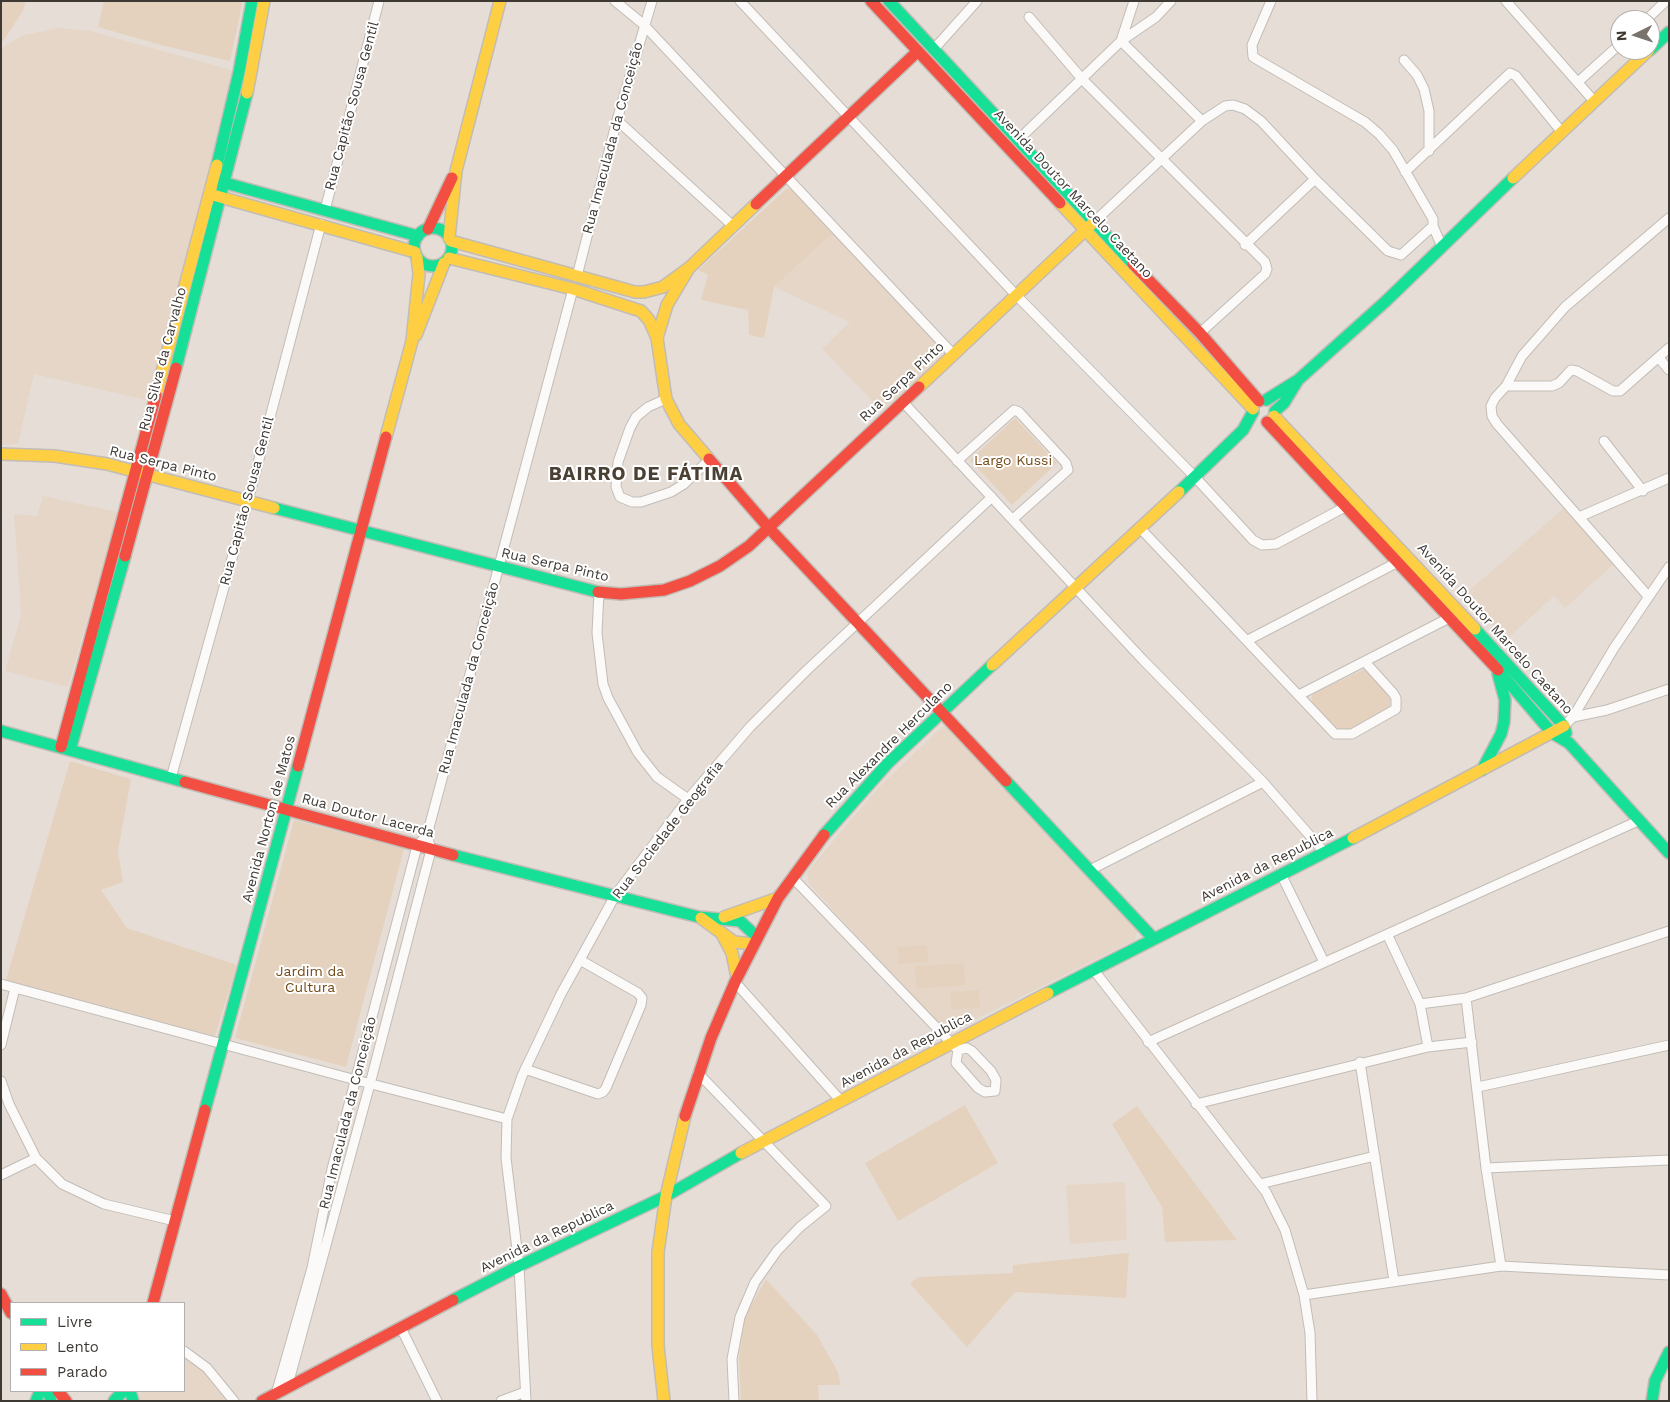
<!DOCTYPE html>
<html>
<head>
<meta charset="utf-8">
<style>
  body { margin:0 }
  #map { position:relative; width:1670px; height:1402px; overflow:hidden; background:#e6ded6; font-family:"Work Sans",sans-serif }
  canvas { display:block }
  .frame { position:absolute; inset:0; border:2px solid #3f3934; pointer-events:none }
  .legend { position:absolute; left:10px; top:1302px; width:175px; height:90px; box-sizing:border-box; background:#fff; border:1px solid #b2b0ae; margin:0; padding:6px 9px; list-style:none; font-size:15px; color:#3f3934 }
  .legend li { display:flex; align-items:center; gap:10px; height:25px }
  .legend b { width:25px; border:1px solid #b2b0ae }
  .north { position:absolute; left:1610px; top:10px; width:50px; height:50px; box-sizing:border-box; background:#fff; border:1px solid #b2b0ae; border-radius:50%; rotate:266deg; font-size:14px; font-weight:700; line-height:20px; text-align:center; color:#3f3934 }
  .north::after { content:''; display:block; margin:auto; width:18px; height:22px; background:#79736d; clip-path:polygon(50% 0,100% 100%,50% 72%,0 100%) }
</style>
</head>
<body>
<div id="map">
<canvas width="1670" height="1402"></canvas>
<div class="frame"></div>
<ul class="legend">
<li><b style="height:6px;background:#16e098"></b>Livre</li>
<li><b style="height:6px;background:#ffcf43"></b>Lento</li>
<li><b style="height:6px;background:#f24e42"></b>Parado</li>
</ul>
<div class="north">N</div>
</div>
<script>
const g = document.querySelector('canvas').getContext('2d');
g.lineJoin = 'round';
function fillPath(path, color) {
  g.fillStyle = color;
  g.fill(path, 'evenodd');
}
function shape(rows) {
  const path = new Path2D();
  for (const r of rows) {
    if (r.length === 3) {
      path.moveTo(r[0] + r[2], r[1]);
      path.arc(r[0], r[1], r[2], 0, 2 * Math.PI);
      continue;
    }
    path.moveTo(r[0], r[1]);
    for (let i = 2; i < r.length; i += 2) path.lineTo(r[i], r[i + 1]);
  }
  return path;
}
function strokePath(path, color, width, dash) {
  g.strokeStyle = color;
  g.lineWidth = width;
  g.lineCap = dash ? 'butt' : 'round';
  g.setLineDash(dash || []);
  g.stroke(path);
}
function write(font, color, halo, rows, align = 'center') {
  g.font = font + ' "Work Sans",sans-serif';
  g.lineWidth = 4;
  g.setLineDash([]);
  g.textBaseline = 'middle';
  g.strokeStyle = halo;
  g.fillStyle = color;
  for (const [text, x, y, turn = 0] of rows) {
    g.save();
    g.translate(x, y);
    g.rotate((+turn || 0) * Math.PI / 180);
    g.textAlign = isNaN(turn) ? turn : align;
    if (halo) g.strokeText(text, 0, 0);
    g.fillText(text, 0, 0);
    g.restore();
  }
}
fillPath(shape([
  [59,28,90,31,235,71,150,401,34,374,18,444,1,445,1,48,24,35],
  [834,232,941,347,940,359,882,411,822,349,850,322,774,287],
  [43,496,118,512,68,687,5,671,21,615,14,514,37,516],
  [1564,508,1614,564,1565,608,1554,596,1506,640,1464,595],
  [942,727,948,727,1138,927,1135,940,952,1031,943,1029,809,884,807,872,878,788],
  [1125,1182,1127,1240,1070,1244,1066,1185],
  [184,1355,204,1370,229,1401,138,1401,140,1391,184,1391]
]), '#e5d6c7');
fillPath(shape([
  [1,1,26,1,23,11,1,44],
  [104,1,243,1,230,61,161,45,98,27],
  [793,188,834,232,774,287,764,338,749,335,748,310,701,300,708,275,698,270,786,189],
  [1015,418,1057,463,1012,505,970,460],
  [1365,669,1372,674,1390,697,1390,705,1386,711,1346,733,1336,730,1312,702,1312,694],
  [70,761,131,779,118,851,123,882,101,890,127,928,237,965,215,1036,6,980],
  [294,820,404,849,346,1067,235,1038],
  [927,945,928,962,899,964,898,947],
  [964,963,965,985,917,989,915,966],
  [979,990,980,1008,951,1009,950,992],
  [965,1105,998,1163,898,1221,865,1163],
  [1137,1106,1209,1202,1237,1240,1165,1242,1162,1207,1112,1124],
  [1129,1253,1126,1298,1015,1292,967,1347,910,1284,918,1277,1013,1273,1013,1265],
  [766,1279,817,1335,838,1372,841,1385,818,1385,819,1401,741,1401,739,1358,745,1316]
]), '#e4d2bf');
const street = shape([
  [615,1,643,24,953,354],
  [740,1,1016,295,1195,477,1253,540,1262,545,1276,544,1345,507],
  [1134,1,1121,41,1202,121],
  [1271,1,1252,45,1253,57,1365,122,1379,134,1393,150,1433,219,1433,226],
  [1506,1,1594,101],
  [1029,17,1083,80,1265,262,1267,269,1265,274,1200,333],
  [1646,20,1666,1],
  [934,49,977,1],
  [1404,60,1417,75,1424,89,1429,111,1429,151],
  [1578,82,1620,44],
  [617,120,733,226],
  [1018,140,1121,41,1156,17,1171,1],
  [1405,172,1510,73,1516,76,1561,131],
  [325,210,379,1],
  [1095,221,1202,121,1225,106,1233,105,1245,109,1261,121,1315,179,1388,251,1401,255,1433,226,1442,247],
  [1245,245,1315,179],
  [577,276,617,120,652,1],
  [1659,358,1669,370],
  [1506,386,1552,386,1559,383,1571,370,1577,371,1613,391,1620,391,1669,348],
  [666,399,648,407,636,417,630,428,618,462,616,487,620,497,632,502,641,502,671,492,684,484,709,460],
  [903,402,1143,660,1263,782,1325,853],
  [1604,441,1643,491],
  [957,461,1014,410,1019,412,1066,463,1068,470,1013,519],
  [1579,517,1669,478],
  [1140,528,1335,734,1352,734,1396,709,1396,698,1393,693,1365,662],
  [599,592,597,633,603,684,608,698,638,753,657,777,688,799],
  [1648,596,1497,424,1492,416,1491,406,1495,398,1506,386,1522,356,1565,307,1669,218],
  [1248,640,1398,562],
  [1299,695,1449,618],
  [1573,717,1607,710,1669,689],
  [1564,726,1573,717,1614,648,1669,567],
  [171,778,248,501,321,224],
  [1090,870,1263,782],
  [1282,876,1324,962],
  [792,877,958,1050],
  [1388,936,1420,1004,1428,1047],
  [1093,969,1266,1192,1285,1230,1304,1295,1310,1333,1312,1401],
  [735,982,841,1101],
  [1,984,356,1080,507,1119],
  [1466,998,1486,1168,1501,1266],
  [1420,1004,1466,998,1669,931],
  [1148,1042,1638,821],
  [1,1045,15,988],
  [967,1048,972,1051,991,1071,996,1080,995,1091,985,1092,978,1088,956,1063,958,1050,967,1048],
  [1360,1062,1394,1281],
  [525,1069,598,1094,603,1092,606,1088,641,1005,642,998,638,993,580,960],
  [698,1073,826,1206,800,1227,777,1251,755,1282,740,1317,732,1359,734,1401],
  [1,1081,9,1104,36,1158,62,1184,104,1204,175,1221],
  [1478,1087,1669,1045],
  [1196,1104,1428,1047,1472,1042],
  [1486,1168,1669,1160],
  [1,1175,36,1158],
  [1260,1184,1375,1156],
  [1304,1295,1501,1266,1669,1275],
  [401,1328,437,1401],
  [184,1351,207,1368,234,1401],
  [287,1388,370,1084,431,850,427,835,573,289],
  [276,1394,312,1268,332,1169,417,846,427,835],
  [501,1401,525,1392],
  [526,1401,519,1266,506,1158,507,1119,522,1076,561,994,616,894,688,799,750,727,806,671,992,497]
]);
const fast = shape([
  [889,1,1133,264],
  [1650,50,1669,32],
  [217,165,239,72,252,1],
  [218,181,418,236],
  [433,247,19],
  [176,368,247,93],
  [1266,400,1298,380,1386,301,1513,178],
  [1275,411,1284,403,1298,380],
  [1179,492,1243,430,1253,412],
  [274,508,598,592],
  [1475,629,1564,726,1566,733],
  [1498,670,1552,733,1569,743,1669,853],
  [1,731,185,782],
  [70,750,125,556],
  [1482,770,1501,734,1504,722,1505,700,1498,674],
  [1006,781,1153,938],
  [824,835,887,764,992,665],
  [453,855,699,917,740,921,757,937],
  [1048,993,1353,838],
  [205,1110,298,766],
  [453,1300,519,1266,666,1196,741,1153],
  [48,1391,51,1401],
  [130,1391,133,1401],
  [36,1401,40,1391],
  [114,1401,123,1391],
  [1652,1401,1655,1381,1669,1352]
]);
const slow = shape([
  [247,93,264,1],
  [1513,178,1649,50],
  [213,195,415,252],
  [1060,203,1253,409],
  [449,238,456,171,500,1],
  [451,241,635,292,644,292,663,287,689,268,756,204],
  [449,258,573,289,641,311,649,320,657,338],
  [689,268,667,305,657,338,666,399,679,424,709,459],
  [416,335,444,263],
  [919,387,1095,221],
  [156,395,217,165],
  [1274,416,1475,629],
  [386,437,412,341,419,274,417,257],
  [1,454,55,456,107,464,274,508],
  [992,665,1179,492],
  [1353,838,1564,726],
  [724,917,778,898],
  [701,918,734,942,754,944],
  [723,936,732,953,737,977],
  [741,1153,1048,993],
  [664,1401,658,1346,658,1252,666,1196,685,1116]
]);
const jam = shape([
  [871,1,1060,203],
  [756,204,918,51],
  [428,229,452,178],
  [1133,264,1200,333,1259,401],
  [1267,422,1498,670],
  [709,459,768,527,1006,781],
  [125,556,176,368],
  [598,592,621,594,664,590,690,581,720,566,749,546,919,387],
  [61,747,156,395],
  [298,766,386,437],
  [185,782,453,855],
  [685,1116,711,1038,735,982,778,898,824,835],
  [1,1294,11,1313],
  [153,1303,205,1110],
  [58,1391,66,1401],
  [262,1401,453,1300]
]);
strokePath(street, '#c2bcb6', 11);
strokePath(fast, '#c2bcb6', 14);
strokePath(slow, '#c2bcb6', 14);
strokePath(jam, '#c2bcb6', 14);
strokePath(street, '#fbfaf9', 9);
strokePath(fast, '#16e098', 11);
strokePath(slow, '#ffcf43', 11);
strokePath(jam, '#f24e42', 11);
write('14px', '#3f3934', '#fff', [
  ["Rua Capitão Sousa Gentil",352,106,-75],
  ["Rua Imaculada da Conceição",613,138,-75],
  ["Avenida Doutor Marcelo Caetano",1073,194,47],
  ["Rua Silva da Carvalho",163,359,-75],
  ["Rua Serpa Pinto",902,382,-43],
  ["Rua Serpa Pinto",163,464,14],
  ["Rua Capitão Sousa Gentil",247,501,-75],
  ["Rua Serpa Pinto",555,565,13],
  ["Avenida Doutor Marcelo Caetano",1495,629,48],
  ["Rua Imaculada da Conceição",469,678,-75],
  ["Rua Alexandre Herculano",889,745,-45],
  ["Rua Doutor Lacerda",368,816,15],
  ["Avenida Norton de Matos",269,819,-75],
  ["Rua Sociedade Geografia",668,830,-52],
  ["Avenida da Republica",1267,865,-27],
  ["Avenida da Republica",906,1050,-28],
  ["Rua Imaculada da Conceição",348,1113,-76],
  ["Avenida da Republica",547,1237,-26]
]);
write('14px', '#744b17', '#fff', [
  ["Largo Kussi",1013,461],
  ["Jardim da",310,972],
  ["Cultura",310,988]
]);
g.letterSpacing = '1px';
write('bold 19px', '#4b4034', '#fff', [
  ["BAIRRO DE FÁTIMA",646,474]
]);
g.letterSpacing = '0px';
</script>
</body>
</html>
